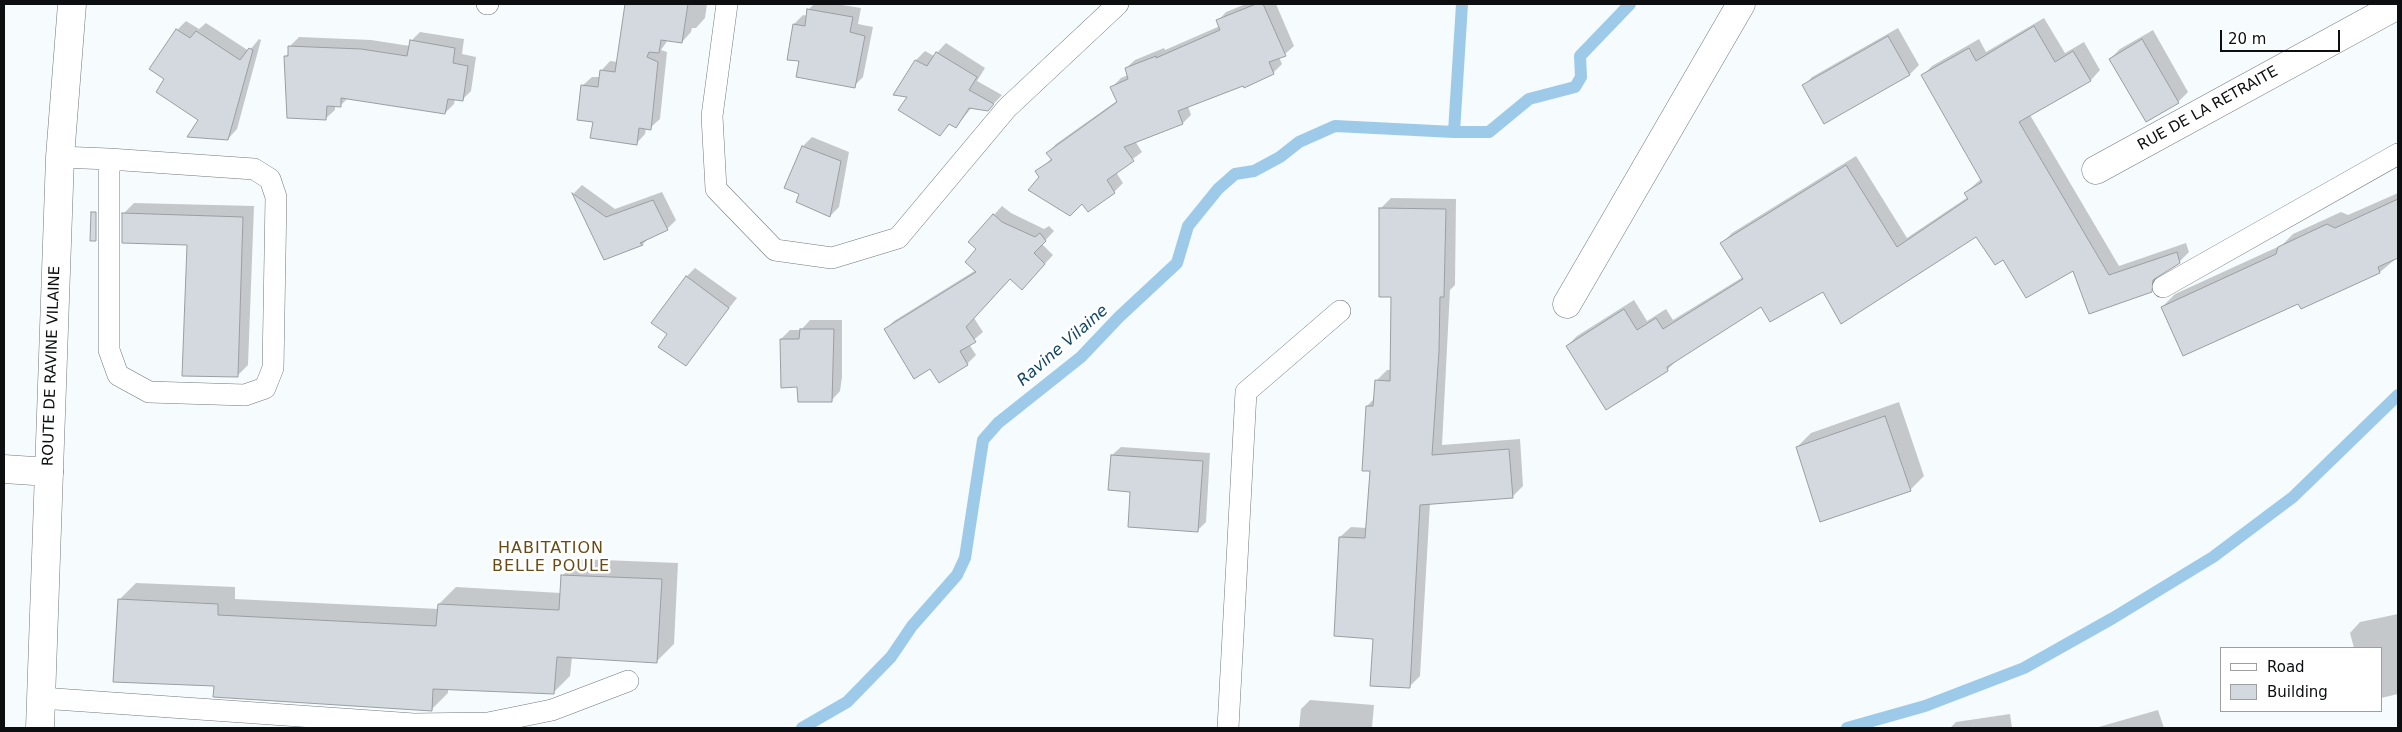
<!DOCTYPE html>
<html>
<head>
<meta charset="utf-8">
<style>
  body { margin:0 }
  #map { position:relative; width:2402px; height:732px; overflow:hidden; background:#f6fbfe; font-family:"DejaVu Sans",sans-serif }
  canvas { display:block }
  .frame { position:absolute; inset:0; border:5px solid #0c0e10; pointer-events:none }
  .legend { position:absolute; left:2220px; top:647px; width:162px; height:65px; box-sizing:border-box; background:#fff; border:1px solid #9e9f9f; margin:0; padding:6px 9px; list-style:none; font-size:15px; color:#0c0e10 }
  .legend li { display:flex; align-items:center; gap:10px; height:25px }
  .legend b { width:25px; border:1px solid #9e9f9f }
  .scale { position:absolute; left:2220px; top:30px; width:120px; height:22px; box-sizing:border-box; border:2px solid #0c0e10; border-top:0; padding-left:6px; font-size:15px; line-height:18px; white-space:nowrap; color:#0c0e10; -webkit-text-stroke:4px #fff; paint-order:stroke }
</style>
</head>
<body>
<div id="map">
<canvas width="2402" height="732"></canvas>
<div class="frame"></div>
<ul class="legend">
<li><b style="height:6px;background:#fff"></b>Road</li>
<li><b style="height:14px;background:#d3d9de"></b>Building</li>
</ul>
<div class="scale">20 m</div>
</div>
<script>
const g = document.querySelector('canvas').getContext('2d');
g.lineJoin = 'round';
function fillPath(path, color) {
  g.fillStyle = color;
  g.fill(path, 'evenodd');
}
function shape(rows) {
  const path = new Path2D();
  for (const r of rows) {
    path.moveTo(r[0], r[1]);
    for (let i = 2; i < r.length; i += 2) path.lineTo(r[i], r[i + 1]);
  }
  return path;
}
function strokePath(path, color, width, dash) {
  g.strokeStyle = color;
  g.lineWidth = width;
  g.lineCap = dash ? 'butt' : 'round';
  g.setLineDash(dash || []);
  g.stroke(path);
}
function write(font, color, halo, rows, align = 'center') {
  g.font = font + ' "DejaVu Sans",sans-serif';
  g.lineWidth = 5;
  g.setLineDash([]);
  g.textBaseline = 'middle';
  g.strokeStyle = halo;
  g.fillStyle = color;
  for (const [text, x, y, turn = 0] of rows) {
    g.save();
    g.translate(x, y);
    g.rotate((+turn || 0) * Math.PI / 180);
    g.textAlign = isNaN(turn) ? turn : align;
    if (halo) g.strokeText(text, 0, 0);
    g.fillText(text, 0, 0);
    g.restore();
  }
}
fillPath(shape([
  [626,4,707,4,705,18,696,28,692,28,691,32,682,42,668,40,661,50,667,52,660,119,650,128,646,128,645,134,636,144,594,121,582,86,592,77,600,77,601,71,610,61,618,62],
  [814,4,836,4,861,8,858,24,873,27,863,77,854,86,801,60,794,24,803,15,808,16,809,9],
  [1246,4,1276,4,1294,46,1285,54,1279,57,1282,64,1273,73,1188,106,1191,115,1183,123,1135,141,1142,152,1116,172,1123,183,1114,192,1083,202,1041,177,1037,172,1052,158,1048,153,1056,144,1118,100,1112,87,1121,78,1128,75,1126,68,1135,60,1164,48,1165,50,1220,26,1218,21,1226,12],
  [2044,18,2065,53,2084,42,2100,70,2091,80,2030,115,2119,266,2186,243,2189,252,2179,262,2162,273,2161,281,2151,291,2074,269,2004,258,1977,235,1823,291,1762,305,1677,360,1667,370,1567,346,1577,336,1634,300,1647,321,1666,309,1673,320,1743,277,1722,243,1732,233,1856,156,1907,238,1968,197,1965,193,1981,179,1922,76,1932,66,1979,39,1986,52],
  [186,21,199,29,206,23,249,51,259,39,261,40,237,129,228,139,200,120,166,78,177,30],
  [1898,28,1919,65,1910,74,1824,122,1804,86,1812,77],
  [2153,30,2188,92,2178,102,2110,59,2120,49],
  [420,32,464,39,462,54,476,57,471,91,462,100,455,99,454,104,445,113,348,98,340,106,335,106,335,110,325,119,286,56,290,52,290,46,299,37,371,40,410,46,411,41],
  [946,43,985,68,977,81,1002,95,988,110,972,107,956,127,951,123,940,135,909,96,895,94,916,60,925,51,934,56],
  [812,137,849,152,839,207,830,216,801,193,786,187,803,146],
  [582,185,615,209,662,192,676,220,667,229,649,238,643,244,605,259,574,193],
  [2398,193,2398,257,2380,272,2299,302,2162,307,2175,294,2282,245,2293,234,2341,212,2348,215],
  [1391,198,1456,199,1455,285,1450,290,1442,445,1520,439,1523,486,1512,497,1430,503,1420,676,1409,687,1374,638,1340,537,1351,527,1367,528,1372,469,1367,406,1375,398,1377,380,1387,370,1391,370,1393,295,1380,209],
  [134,203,254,206,248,365,237,376,188,244,123,214],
  [1002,206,1011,213,1044,229,1049,226,1054,231,1042,244,1053,255,1030,280,1011,278,974,318,983,332,969,344,976,355,967,364,930,368,886,329,894,321,976,270,977,249,970,241],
  [695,268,737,298,685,364,669,333,686,277],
  [810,320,842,320,842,377,840,391,831,401,798,386,781,339,790,330,801,330],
  [1899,402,1924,476,1910,490,1797,447,1811,433],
  [1121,447,1210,453,1206,522,1198,530,1132,491,1112,455],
  [579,559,678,563,674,644,657,661,572,657,570,676,554,692,448,688,448,693,431,710,215,696,215,685,119,600,136,583,235,587,235,599,439,609,439,604,456,587,561,593,562,576],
  [2398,614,2398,694,2381,698,2381,648,2354,648,2350,633,2360,622],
  [1310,700,1374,705,1372,728,1299,728,1301,709],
  [2158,710,2164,728,2095,728],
  [2010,714,2012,728,1950,728,1956,722]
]), '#0003');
strokePath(shape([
  [1454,132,1489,132,1529,99,1575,87,1581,77,1580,56,1630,4],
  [802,728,847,702,891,657,912,626,957,575,965,558,983,440,998,423,1081,357,1119,317,1177,263,1188,226,1218,189,1235,174,1254,171,1280,157,1299,142,1335,126,1454,132,1462,4],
  [1847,728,1925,706,2024,668,2113,618,2213,557,2293,497,2398,395]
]), '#9ecaea', 12);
const building = shape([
  [625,4,688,4,682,43,661,40,659,53,649,52,647,57,658,62,651,130,639,128,637,145,590,138,593,122,577,120,581,85,598,87,600,70,615,72,625,4],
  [1256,4,1263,4,1286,56,1269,62,1274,74,1244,88,1243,86,1178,111,1183,124,1124,147,1134,161,1107,180,1115,193,1088,212,1082,204,1070,216,1028,190,1039,177,1035,171,1052,160,1046,153,1117,102,1110,87,1128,79,1125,68,1156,56,1156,58,1220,30,1216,20,1256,4],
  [807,9,853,17,850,32,865,36,855,88,796,77,799,61,787,60,793,24,805,26,807,9],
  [2034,26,2055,62,2073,51,2091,81,2019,122,2109,275,2177,252,2180,263,2153,280,2152,292,2089,314,2073,271,2026,298,2003,260,1995,265,1976,237,1841,324,1823,292,1770,322,1761,307,1667,367,1668,371,1606,410,1566,346,1624,309,1637,330,1656,318,1663,329,1743,279,1720,243,1846,165,1897,247,1968,199,1964,193,1982,182,1921,75,1969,48,1976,61,2034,26],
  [176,29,190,38,196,31,240,60,249,48,253,50,228,140,187,137,198,120,156,92,164,79,149,69,176,29],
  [1888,36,1910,75,1824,124,1802,85,1888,36],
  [2142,39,2179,103,2146,122,2109,59,2142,39],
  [410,40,455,48,453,63,468,66,463,101,448,99,445,114,341,98,341,107,327,106,326,120,287,118,284,56,288,56,288,46,361,49,407,56,410,40],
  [936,52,977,77,969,90,994,104,988,111,969,108,956,128,949,124,940,136,898,110,907,97,893,95,915,60,927,66,936,52],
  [802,146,841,161,830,217,796,202,799,194,784,188,802,146],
  [572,193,606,217,653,200,668,230,640,243,643,245,604,260,572,193],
  [2398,199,2398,258,2378,267,2380,273,2301,309,2298,304,2183,356,2161,307,2276,254,2278,247,2327,224,2335,228,2398,199],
  [1379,208,1446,209,1444,297,1440,297,1439,351,1432,455,1509,449,1513,498,1420,505,1410,688,1370,686,1373,639,1334,636,1339,537,1365,538,1370,471,1362,471,1366,406,1373,406,1375,380,1390,381,1391,297,1379,297,1379,208],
  [91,212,96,212,96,241,90,241,91,212],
  [122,213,243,217,238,377,182,376,187,245,122,243,122,213],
  [993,214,1002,222,1035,237,1040,233,1046,241,1034,253,1045,264,1022,290,1010,279,966,327,976,342,960,351,968,365,939,383,930,369,914,379,884,329,976,272,965,262,976,249,968,242,993,214],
  [686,276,729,308,686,366,658,347,667,334,651,323,686,276],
  [800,329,834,329,832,402,798,402,797,387,781,388,780,339,799,339,800,329],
  [1885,416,1911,491,1820,522,1796,447,1885,416],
  [1111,455,1203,461,1198,532,1128,527,1130,492,1108,490,1111,455],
  [561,575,662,579,657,663,557,657,554,694,433,689,432,711,213,697,214,686,113,682,118,599,218,604,218,615,436,626,438,604,559,610,561,575]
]);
fillPath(building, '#d3d9de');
strokePath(building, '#989ea2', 1);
const lane = shape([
  [487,4,488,4],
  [727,4,712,116,716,189,775,250,832,258,898,238,1007,108,1118,4],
  [60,157,109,159,254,169,270,179,276,197,273,368,265,388,245,395,149,392,118,375,109,350,109,159],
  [2163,287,2398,154],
  [41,698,414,724,488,723,552,710,628,681],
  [1228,728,1246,392,1340,311]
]);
const street = shape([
  [2096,170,2398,5],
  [1567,304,1741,4],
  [4,469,49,472]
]);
const secondary = shape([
  [40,728,60,157,72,4]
]);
strokePath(lane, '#72787c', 22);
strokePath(street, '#72787c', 29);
strokePath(secondary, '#72787c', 29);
strokePath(lane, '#fff', 21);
strokePath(street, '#fff', 28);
strokePath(secondary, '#fff', 28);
write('15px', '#0c0e10', '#fff', [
  ["RUE DE LA RETRAITE",2208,109,-29],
  ["ROUTE DE RAVINE VILAINE",52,366,-88]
]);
write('italic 16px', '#124666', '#fff', [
  ["Ravine Vilaine",1063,346,-41]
]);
g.letterSpacing = '1px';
write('16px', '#694b14', '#fff', [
  ["HABITATION",551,549],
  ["BELLE POULE",551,567]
]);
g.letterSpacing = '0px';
</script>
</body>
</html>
